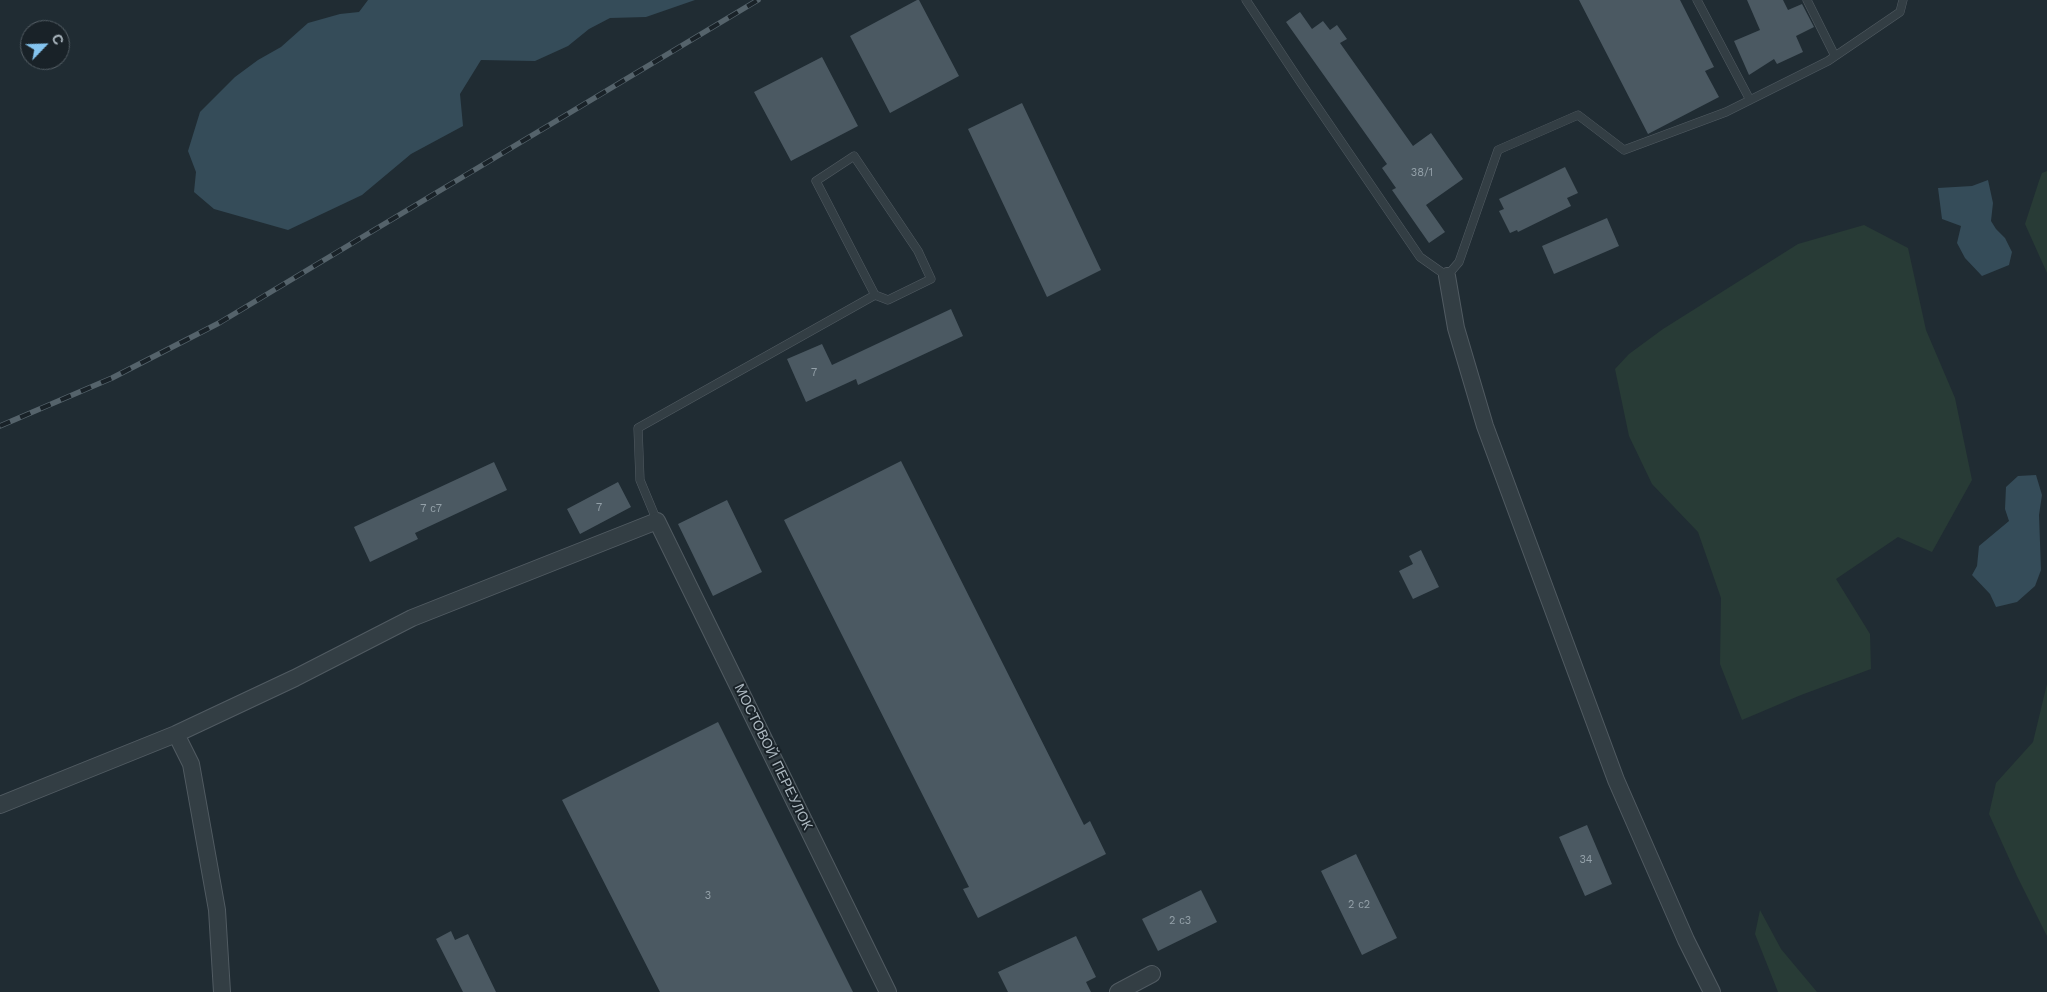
<!DOCTYPE html>
<html>
<head>
<meta charset="utf-8">
<style>
  body { margin:0 }
  #map { position:relative; width:2047px; height:992px; overflow:hidden; background:#202c33; font-family:"Work Sans",sans-serif }
  canvas { display:block }
  .north { position:absolute; left:20px; top:20px; width:50px; height:50px; box-sizing:border-box; background:#192228; border:1px solid #545e65; border-radius:50%; rotate:66deg; font-size:14px; font-weight:700; line-height:20px; text-align:center; color:#adb9c1 }
  .north::after { content:''; display:block; margin:auto; width:18px; height:22px; background:#84c4ef; clip-path:polygon(50% 0,100% 100%,50% 72%,0 100%) }
</style>
</head>
<body>
<div id="map">
<canvas width="2047" height="992"></canvas>
<div class="north">С</div>
</div>
<script>
const g = document.querySelector('canvas').getContext('2d');
g.lineJoin = 'round';
function fillPath(path, color) {
  g.fillStyle = color;
  g.fill(path, 'evenodd');
}
function shape(rows) {
  const path = new Path2D();
  for (const r of rows) {
    path.moveTo(r[0], r[1]);
    for (let i = 2; i < r.length; i += 2) path.lineTo(r[i], r[i + 1]);
  }
  return path;
}
function strokePath(path, color, width, dash) {
  g.strokeStyle = color;
  g.lineWidth = width;
  g.lineCap = dash ? 'butt' : 'round';
  g.setLineDash(dash || []);
  g.stroke(path);
}
function write(font, color, halo, rows, align = 'center') {
  g.font = font + ' "Work Sans",sans-serif';
  g.lineWidth = 4;
  g.setLineDash([]);
  g.textBaseline = 'middle';
  g.strokeStyle = halo;
  g.fillStyle = color;
  for (const [text, x, y, turn = 0] of rows) {
    g.save();
    g.translate(x, y);
    g.rotate((+turn || 0) * Math.PI / 180);
    g.textAlign = isNaN(turn) ? turn : align;
    if (halo) g.strokeText(text, 0, 0);
    g.fillText(text, 0, 0);
    g.restore();
  }
}
fillPath(shape([
  [2047,171,2047,273,2025,224,2039,181,2042,173],
  [1864,225,1908,248,1926,330,1955,398,1972,480,1932,552,1898,537,1836,579,1870,634,1871,669,1801,695,1742,720,1720,664,1721,598,1698,532,1652,484,1629,436,1615,369,1629,354,1663,329,1798,244],
  [2047,684,2047,936,2017,876,1989,814,1996,783,2033,742],
  [1760,910,1781,949,1817,992,1778,992,1755,934]
]), '#283b36');
fillPath(shape([
  [368,0,695,0,646,17,610,18,589,29,568,46,535,61,481,60,460,94,463,126,411,154,362,195,288,230,214,209,194,192,196,172,188,151,200,112,235,77,258,60,281,47,308,23,340,14,359,12],
  [1988,180,1993,203,1991,221,1996,229,2005,238,2012,252,2009,265,1982,276,1965,258,1957,243,1961,226,1942,219,1938,188,1972,186],
  [2036,475,2042,495,2039,515,2041,570,2035,586,2017,602,1996,607,1990,594,1972,575,1977,566,1979,546,2009,521,2005,509,2006,487,2018,476]
]), '#354c59');
fillPath(shape([
  [917,0,919,0,959,76,890,113,850,36],
  [1579,0,1680,0,1714,67,1705,71,1719,97,1648,134],
  [1747,0,1783,0,1788,10,1802,4,1814,27,1796,36,1803,52,1777,64,1774,59,1749,75,1734,41,1760,30],
  [1300,12,1312,29,1323,21,1330,30,1337,25,1347,39,1340,43,1413,146,1431,133,1463,179,1426,205,1445,232,1429,243,1392,190,1396,188,1382,168,1387,164,1286,22],
  [822,57,858,126,791,161,754,92],
  [1022,103,1101,270,1047,297,968,129],
  [1565,167,1578,193,1567,198,1571,206,1518,232,1517,230,1510,233,1499,211,1504,209,1499,199],
  [1607,218,1619,246,1554,274,1542,246],
  [951,309,963,336,858,385,856,379,806,402,787,359,822,344,832,365],
  [901,461,1084,825,1090,821,1106,854,978,918,963,889,969,887,784,520],
  [494,462,507,490,415,533,418,539,370,562,354,527],
  [618,482,631,507,580,534,567,509],
  [727,500,762,572,713,596,678,524],
  [1421,550,1439,587,1413,599,1399,571,1413,564,1409,556],
  [718,722,853,992,660,992,562,800],
  [1587,825,1612,884,1585,896,1559,837],
  [1356,854,1397,938,1362,955,1321,871],
  [1201,890,1217,922,1158,951,1142,919],
  [451,931,455,940,468,934,496,992,463,992,436,939],
  [1076,936,1096,977,1086,982,1091,992,1008,992,998,972]
]), '#4b5962');
const service = shape([
  [1246,0,1301,83,1420,257,1447,276,1459,262,1498,150,1578,115,1624,150,1726,112,1828,61,1900,12,1903,0],
  [1697,0,1750,100],
  [1807,0,1835,56],
  [657,521,640,480,638,428,875,295,888,300,931,279,918,251,854,156,816,181,875,295]
]);
const minor = shape([
  [1447,276,1456,328,1485,426,1616,780,1686,940,1712,992],
  [176,734,191,764,217,910,222,992],
  [0,805,176,734,295,678,412,618,657,521,888,992],
  [1118,992,1152,974]
]);
strokePath(service, '#515b62', 9);
strokePath(minor, '#515b62', 18);
strokePath(service, '#333e44', 8);
strokePath(minor, '#333e44', 16);
const rail = shape([
  [0,426,112,378,219,323,758,0]
]);
strokePath(rail, '#55636b', 5.5);
strokePath(rail, '#192228', 4, [11]);
write('11px', '#94a1a9', null, [
  ["38/1",1422,173],
  ["7",814,373],
  ["7",599,508],
  ["7 с7",431,509],
  ["34",1586,860],
  ["3",708,896],
  ["2 с2",1359,905],
  ["2 с3",1180,921]
]);
write('14px', '#adb9c1', '#192228', [
  ["МОСТОВОЙ ПЕРЕУЛОК",773,757,64]
]);
</script>
</body>
</html>
